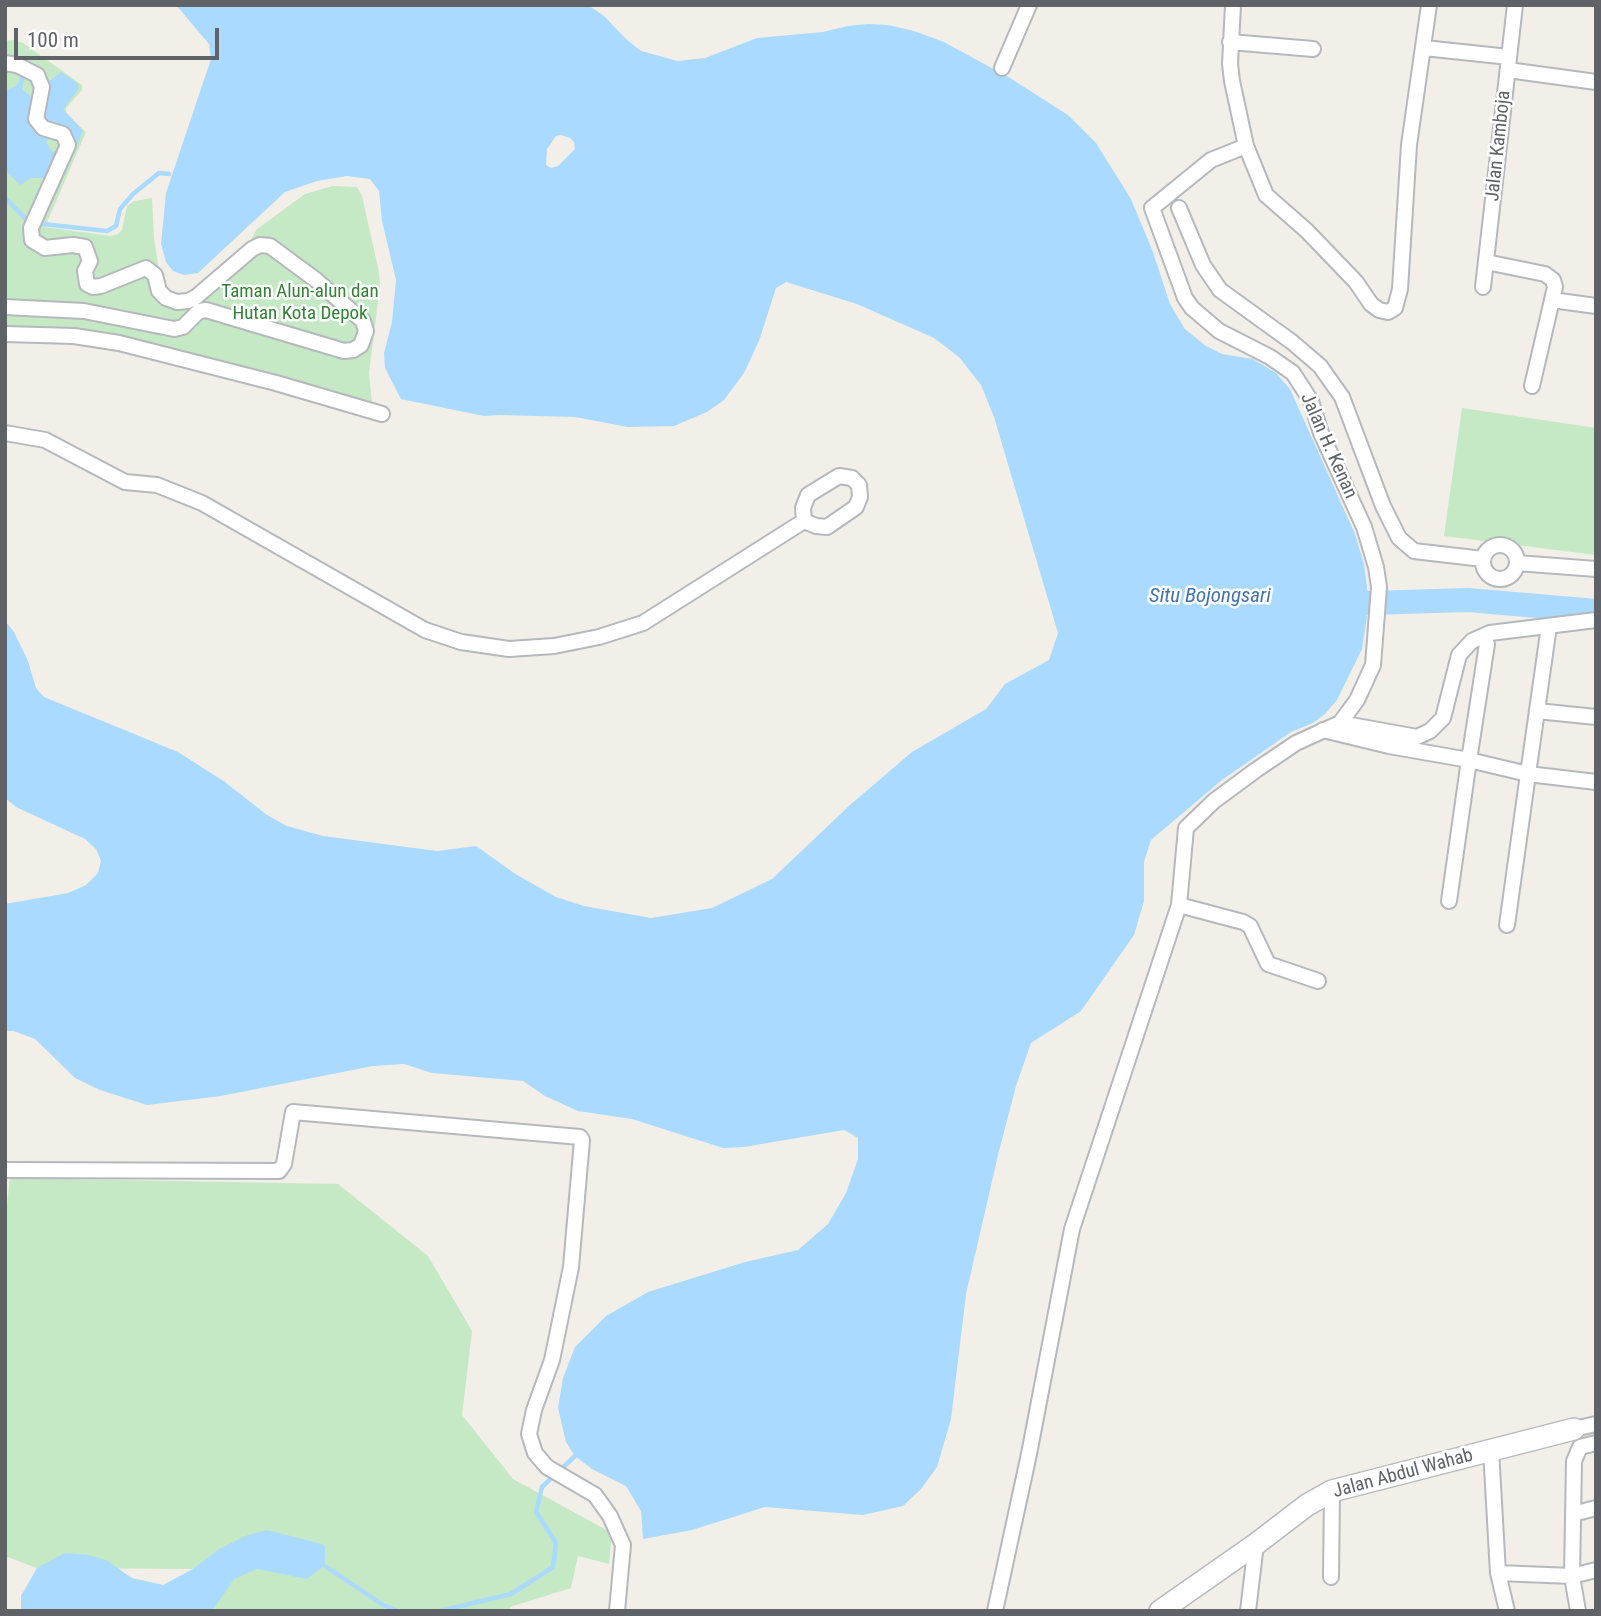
<!DOCTYPE html>
<html>
<head>
<meta charset="utf-8">
<style>
  body { margin:0 }
  #map { position:relative; width:1601px; height:1616px; overflow:hidden; background:#f1efe8; font-family:"Roboto Condensed",sans-serif }
  canvas { display:block }
  .frame { position:absolute; inset:0; border:7px solid #5f6368; pointer-events:none }
  .scale { position:absolute; left:14px; top:28px; width:205px; height:32px; box-sizing:border-box; border:4px solid #5f6368; border-top:0; padding-left:9px; font-size:21px; line-height:24px; white-space:nowrap; color:#5f6368; -webkit-text-stroke:5px #fff; paint-order:stroke }
</style>
</head>
<body>
<div id="map">
<canvas width="1601" height="1616"></canvas>
<div class="frame"></div>
<div class="scale">100 m</div>
</div>
<script>
const g = document.querySelector('canvas').getContext('2d');
g.lineJoin = 'round';
function fillPath(path, color) {
  g.fillStyle = color;
  g.fill(path, 'evenodd');
}
function shape(rows) {
  const path = new Path2D();
  for (const r of rows) {
    if (r.length === 3) {
      path.moveTo(r[0] + r[2], r[1]);
      path.arc(r[0], r[1], r[2], 0, 2 * Math.PI);
      continue;
    }
    path.moveTo(r[0], r[1]);
    for (let i = 2; i < r.length; i += 2) path.lineTo(r[i], r[i + 1]);
  }
  return path;
}
function strokePath(path, color, width, dash) {
  g.strokeStyle = color;
  g.lineWidth = width;
  g.lineCap = dash ? 'butt' : 'round';
  g.setLineDash(dash || []);
  g.stroke(path);
}
function write(font, color, halo, rows, align = 'center') {
  g.font = font + ' "Roboto Condensed",sans-serif';
  g.lineWidth = 5;
  g.setLineDash([]);
  g.textBaseline = 'middle';
  g.strokeStyle = halo;
  g.fillStyle = color;
  for (const [text, x, y, turn = 0] of rows) {
    g.save();
    g.translate(x, y);
    g.rotate((+turn || 0) * Math.PI / 180);
    g.textAlign = isNaN(turn) ? turn : align;
    if (halo) g.strokeText(text, 0, 0);
    g.fillText(text, 0, 0);
    g.restore();
  }
}
fillPath(shape([
  [13,40,23,43,82,85,82,90,66,108,66,113,86,132,45,227,111,236,118,234,122,230,127,206,134,201,152,198,154,238,159,272,165,289,173,296,190,294,248,246,256,230,305,194,333,186,357,187,362,196,379,272,380,285,369,373,372,404,184,351,70,328,5,329,5,41],
  [1462,408,1596,428,1596,555,1444,536],
  [10,1178,338,1184,428,1256,472,1331,462,1415,513,1479,612,1533,609,1564,578,1556,571,1588,510,1607,510,1611,215,1611,193,1569,37,1568,5,1556,5,1222]
]), '#c5e8c5');
fillPath(shape([
  [176,5,588,5,604,16,626,39,641,51,678,61,705,58,757,38,823,32,848,26,868,24,888,25,914,31,944,42,1010,78,1068,115,1096,143,1131,199,1153,252,1170,304,1185,329,1206,346,1222,354,1253,359,1276,373,1290,389,1355,534,1364,564,1369,603,1362,649,1337,700,1325,714,1313,723,1291,732,1222,780,1151,840,1144,862,1144,901,1134,935,1081,1011,1031,1043,1016,1086,999,1151,966,1294,951,1419,937,1467,921,1489,903,1506,863,1515,765,1507,692,1530,643,1539,641,1511,626,1486,592,1469,575,1456,566,1442,558,1408,563,1378,575,1347,606,1316,648,1292,745,1262,798,1250,828,1224,846,1193,858,1159,858,1138,844,1130,744,1147,723,1148,632,1119,578,1111,545,1096,523,1081,432,1073,404,1064,373,1066,221,1096,147,1105,100,1090,75,1078,35,1039,14,1031,5,1031,5,904,68,893,86,885,98,873,101,861,96,849,85,839,16,807,5,798,5,621,14,632,28,661,36,688,44,697,178,752,225,782,267,815,287,826,323,836,437,851,476,846,517,875,556,897,584,906,651,918,712,908,772,879,850,805,912,752,986,709,1005,684,1049,660,1058,633,994,417,981,385,959,357,934,338,857,304,786,282,776,288,759,341,744,373,724,400,707,412,674,426,628,427,575,417,499,415,484,416,401,399,385,368,384,353,392,322,396,280,382,221,379,191,370,179,347,176,317,181,285,192,198,273,184,275,173,271,166,262,161,244,166,193,211,59,209,44],
  [561,135,570,138,574,142,575,149,558,166,551,168,546,165,547,149,556,136],
  [20,71,31,77,24,80,22,90,31,96,61,72,78,84,78,90,63,109,83,131,77,145,73,145,58,126,46,142,52,152,61,150,49,181,42,178,31,178,20,185,5,170,5,90,15,87,19,82],
  [267,1530,322,1544,325,1547,325,1565,307,1579,257,1569,234,1579,212,1611,21,1611,21,1596,37,1568,65,1553,88,1555,106,1560,132,1578,163,1585,193,1569,219,1549,248,1535]
]), '#aadaff');
strokePath(shape([
  [5,198,27,220,43,224,107,231,116,226,120,209,133,194,159,173,169,174],
  [322,1564,383,1605,398,1611],
  [440,1611,511,1594,553,1567,556,1543,536,1512,542,1487,575,1456]
]), '#aadaff', 4.5);
strokePath(shape([
  [1369,603,1468,600,1596,611]
]), '#aadaff', 24);
const street = shape([
  [1233,5,1230,64,1232,81,1246,146,1266,195,1307,231,1356,282,1371,304,1379,310,1388,312,1395,308,1400,289,1409,145,1429,5],
  [1230,42,1313,49],
  [1424,48,1509,57],
  [5,63,17,65,37,75,42,87,36,119,43,128,63,134,68,145,31,228,32,240,45,248,73,245,85,247,90,261,85,271,87,284,93,287,101,286,146,268,155,275,159,291,166,298,177,302,188,301,196,297,252,249,260,245,270,246,316,280,363,321,366,331,361,345,353,350,344,351,206,310,199,311,183,327,174,329,84,311,5,307],
  [1002,68,1029,5],
  [1508,70,1596,82],
  [1179,208,1203,265,1220,290,1292,342,1320,366,1342,397,1383,506,1399,538,1414,551,1483,559],
  [1486,262,1545,274,1553,280,1555,287,1532,386],
  [1483,287,1515,5],
  [1552,300,1596,306],
  [5,334,74,336,119,343,276,383,382,414],
  [5,433,45,440,125,482,157,485,202,503,425,630,461,642,509,649,554,646,599,637,643,623,804,521],
  [839,476,852,478,859,485,860,497,856,507,827,527,816,526,804,521,803,508,808,495,839,476],
  [1500,562,17],
  [1517,563,1596,569],
  [1548,633,1528,774,1596,782],
  [1487,644,1469,760,1528,774,1507,925],
  [1537,711,1596,717],
  [1340,723,1417,737,1430,731,1443,718,1459,655,1472,641,1490,633,1596,620],
  [1323,730,1389,746,1469,760,1449,901],
  [1179,905,1243,922,1250,926,1268,964,1318,981],
  [5,1170,279,1171,284,1164,293,1112,580,1137,582,1140,571,1267,552,1360,534,1410,529,1434,535,1453,547,1467,595,1495,610,1516,623,1545,617,1611],
  [1574,1429,1596,1424],
  [1491,1450,1498,1573,1507,1611],
  [1573,1514,1596,1508],
  [1498,1573,1572,1576,1596,1570],
  [1331,1577,1332,1491],
  [995,1611,1029,1454,1072,1229,1179,905,1186,828,1214,801,1256,770,1296,743,1340,723,1357,700,1373,665,1379,587,1376,567,1364,527,1321,433,1311,401,1293,373,1270,357,1219,331,1192,308,1185,298,1152,208,1211,160,1246,146],
  [1248,1611,1256,1544],
  [1578,1611,1572,1576,1574,1461,1580,1447,1596,1443]
]);
const secondary = shape([
  [1160,1611,1256,1544,1307,1505,1332,1491,1574,1429]
]);
strokePath(street, '#b5b8bc', 18);
strokePath(secondary, '#b6babf', 24);
strokePath(street, '#fff', 14);
strokePath(secondary, '#fff', 21);
write('19px', '#5f6368', '#fff', [
  ["Jalan Kamboja",1499,146,-84],
  ["Jalan H. Kenan",1328,446,66],
  ["Jalan Abdul Wahab",1403,1474,-15]
]);
write('19px', '#348238', '#fff', [
  ["Taman Alun-alun dan",300,292],
  ["Hutan Kota Depok",300,314]
]);
write('italic 21px', '#4174aa', '#fff', [
  ["Situ Bojongsari",1210,597]
]);
</script>
</body>
</html>
